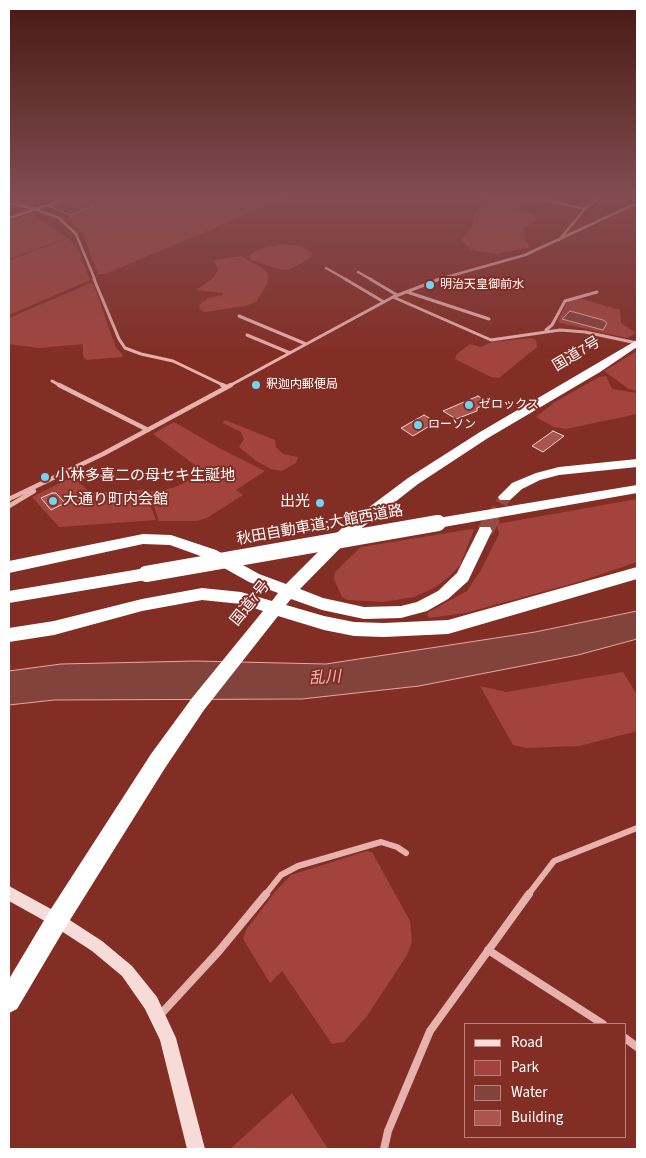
<!DOCTYPE html>
<html>
<head>
<meta charset="utf-8">
<style>
  body { margin:0 }
  #map { position:relative; width:646px; height:1158px; overflow:hidden; background:#832e25; font-family:"Source Sans 3",sans-serif }
  canvas { display:block }
  .frame { position:absolute; inset:0; border:10px solid #fff; pointer-events:none }
  .legend { position:absolute; left:464px; top:1023px; width:162px; height:115px; box-sizing:border-box; background:#832e25; border:1px solid #b5827c; margin:0; padding:6px 9px; list-style:none; font-size:15px; color:#fff }
  .legend li { display:flex; align-items:center; gap:10px; height:25px }
  .legend b { width:25px; border:1px solid #b5827c }
</style>
</head>
<body>
<div id="map">
<canvas width="646" height="1158"></canvas>
<div class="frame"></div>
<ul class="legend">
<li><b style="height:6px;background:#f6dbd8"></b>Road</li>
<li><b style="height:14px;background:#a2443d"></b>Park</li>
<li><b style="height:14px;background:#82433d"></b>Water</li>
<li><b style="height:14px;background:#ab554e"></b>Building</li>
</ul>
</div>
<script>
const g = document.querySelector('canvas').getContext('2d');
g.lineJoin = 'round';
function fillPath(path, color) {
  g.fillStyle = color;
  g.fill(path, 'evenodd');
}
function shape(rows) {
  const path = new Path2D();
  for (const r of rows) {
    path.moveTo(r[0], r[1]);
    for (let i = 2; i < r.length; i += 2) path.lineTo(r[i], r[i + 1]);
  }
  return path;
}
function strokePath(path, color, width, dash) {
  g.strokeStyle = color;
  g.lineWidth = width;
  g.lineCap = dash ? 'butt' : 'round';
  g.setLineDash(dash || []);
  g.stroke(path);
}
function write(font, color, halo, rows, align = 'center') {
  g.font = font + ' "Source Sans 3","Noto Sans JP",sans-serif';
  g.lineWidth = 4;
  g.setLineDash([]);
  g.textBaseline = 'middle';
  g.strokeStyle = halo;
  g.fillStyle = color;
  for (const [text, x, y, turn = 0] of rows) {
    g.save();
    g.translate(x, y);
    g.rotate((+turn || 0) * Math.PI / 180);
    g.textAlign = isNaN(turn) ? turn : align;
    if (halo) g.strokeText(text, 0, 0);
    g.fillText(text, 0, 0);
    g.restore();
  }
}
fillPath(shape([
  [9,196,68,196,35,207,9,201],
  [86,196,290,196,105,274,98,274,83,234,67,217,96,206,78,198],
  [487,196,525,196,533,202,516,207,520,211,532,214,535,218,536,221,524,227,525,239,530,247,497,254,472,250,466,245,462,240,473,224,475,214],
  [32,213,67,238,9,259,9,221],
  [69,238,80,253,90,280,9,315,9,260],
  [284,244,304,247,312,253,312,257,290,269,282,270,251,260,249,255,260,249],
  [241,256,265,270,268,275,267,284,256,302,245,306,204,312,199,308,200,304,208,298,223,295,223,293,196,290,212,279,215,275,218,269,214,260],
  [91,283,94,285,116,348,123,355,122,357,86,360,83,356,83,344,39,348,9,344,9,318],
  [579,298,620,310,621,323,636,333,627,338,560,323,558,320,568,301],
  [531,338,536,340,537,347,499,378,491,377,455,359,457,354,470,344,481,347,492,342],
  [637,351,637,391,629,389,604,371],
  [606,376,612,389,637,393,637,414,566,429,554,427,536,417,555,402,599,377],
  [225,420,275,440,276,447,283,454,298,457,296,463,282,471,271,469,256,461,239,447,244,439,241,432,223,423],
  [174,422,219,448,265,471,236,490,243,495,207,518,196,521,159,521,149,492,173,488,184,483,203,471,153,434],
  [72,477,90,492,125,492,144,489,156,520,59,527,32,497],
  [637,499,637,562,578,582,465,613,429,618,427,613,467,591,481,570,499,534,497,524],
  [472,529,474,530,460,565,450,576,434,588,414,597,383,602,348,600,342,597,334,579,335,572,361,547],
  [623,672,637,695,637,731,579,746,527,748,513,745,480,686,506,692],
  [367,851,372,852,410,921,412,942,407,955,367,1016,344,1042,332,1044,282,971,270,983,243,939,246,930,275,892,291,875],
  [292,1093,328,1149,230,1149]
]), '#a2443d');
const water = shape([
  [75,199,94,206,70,215,50,207,75,199],
  [570,311,603,320,607,323,603,330,562,319,570,311],
  [637,611,637,639,578,655,419,686,302,699,54,700,9,705,9,671,61,664,195,661,326,664,535,632,637,611]
]);
fillPath(water, '#82433d');
strokePath(water, '#e8a7a2', 1);
const building = shape([
  [478,396,488,403,477,408,477,411,456,419,443,411,478,396],
  [424,415,436,422,413,436,401,428,424,415],
  [553,431,564,436,543,452,532,446,553,431],
  [52,493,56,493,65,503,51,510,41,498,52,493]
]);
fillPath(building, '#ab554e');
strokePath(building, '#f6d4d2', 1);
strokePath(shape([
  [492,519,505,497]
]), '#964d46', 12, [12, 6]);
strokePath(shape([
  [485,531,493,517]
]), '#964d46', 16, [16, 8]);
strokePath(shape([
  [528,196,585,209],
  [9,203,35,209,59,218,76,234,95,280],
  [9,218,75,196],
  [559,240,585,209,600,196],
  [326,268,347,280],
  [358,272,372,280],
  [436,280,525,255,637,203]
]), '#e7b2ae', 2.5);
strokePath(shape([
  [94,279,119,339,125,348,141,354,173,361,225,386],
  [345,279,384,302],
  [370,279,397,295],
  [407,292,489,319],
  [393,297,491,340,560,330,585,332,637,343],
  [239,316,306,344],
  [546,330,552,325,565,301,597,292],
  [247,335,290,353],
  [52,381,61,386],
  [229,386,393,297,440,279]
]), '#e7b2ae', 3);
strokePath(shape([
  [59,385,148,430],
  [222,385,227,387],
  [9,499,103,454,231,385],
  [9,506,34,491]
]), '#e7b2ae', 4.5);
strokePath(shape([
  [265,895,281,875,298,866,381,842,397,847,406,853],
  [528,895,554,861,637,828]
]), '#e7b2ae', 6);
strokePath(shape([
  [488,950,603,1024],
  [160,1015,219,951,266,894],
  [625,1038,637,1047],
  [384,1149,388,1131,430,1031,529,894]
]), '#e7b2ae', 8);
fillPath(shape([
  [9,886,62,915,102,941,132,966,157,997,176,1038,205,1149,187,1149,160,1040,145,1009,122,976,92,951,52,925,9,901,9,886]
]), '#f6dbd8');
fillPath(shape([
  [637,340,637,347,600,372,488,438,418,484,354,534,300,589,323,598,364,607,401,606,417,602,438,591,457,573,480,527,490,527,492,531,468,581,448,599,427,611,401,618,364,619,322,610,291,599,286,605,324,616,354,622,384,623,448,620,637,567,637,579,448,634,384,637,354,636,324,630,278,616,204,710,165,768,65,928,17,1009,9,1013,9,979,49,912,151,754,192,698,263,611,241,604,202,600,142,611,54,635,9,642,9,628,54,621,142,599,202,588,241,592,272,601,278,593,249,582,206,558,170,545,143,544,9,573,9,561,143,534,171,535,216,550,259,574,286,584,344,526,408,478,480,432,637,340],
  [637,459,637,467,559,475,540,480,522,489,510,500,500,500,498,497,512,483,536,473,559,467,637,459],
  [637,485,637,493,438,528,433,526,431,523,433,520,438,518,637,485],
  [146,568,151,570,153,574,151,578,146,580,9,603,9,591,146,568]
]), '#fff');
strokePath(shape([
  [146,574,438,523]
]), '#fff', 16);
const sky = g.createLinearGradient(0, 0, 0, 358);
sky.addColorStop(0, '#481914');
sky.addColorStop(0.55, '#824c51');
sky.addColorStop(1, '#824c5100');
g.fillStyle = sky;
g.fillRect(0, 0, 646, 358);
for (const [x, y, r, color] of [
  [430,285,5,"#72d2f1"],
  [256,385,5,"#72d2f1"],
  [469,405,5,"#72d2f1"],
  [418,425,5,"#72d2f1"],
  [45,477,5,"#72d2f1"],
  [53,501,5,"#72d2f1"],
  [320,503,5,"#72d2f1"]
]) {
  const dot = new Path2D();
  dot.arc(x, y, r, 0, 2 * Math.PI);
  g.fillStyle = color;
  g.fill(dot);
  strokePath(dot, '#832e25', 2);
}
write('12px', '#fff', '#832e25', [
  ["明治天皇御前水",440,285],
  ["釈迦内郵便局",266,385],
  ["ゼロックス",479,405],
  ["ローソン",428,425]
], 'left');
write('15px', '#fff', '#832e25', [
  ["国道7号",577,355,-31],
  ["秋田自動車道;大館西道路",320,526,-10],
  ["国道7号",251,604,-51]
]);
write('15px', '#fff', '#832e25', [
  ["小林多喜二の母セキ生誕地",55,477],
  ["大通り町内会館",63,501],
  ["出光",310,503,"right"]
], 'left');
write('italic 16px', '#efbdb9', '#832e25', [
  ["乱川",325,679,-4]
]);
</script>
</body>
</html>
